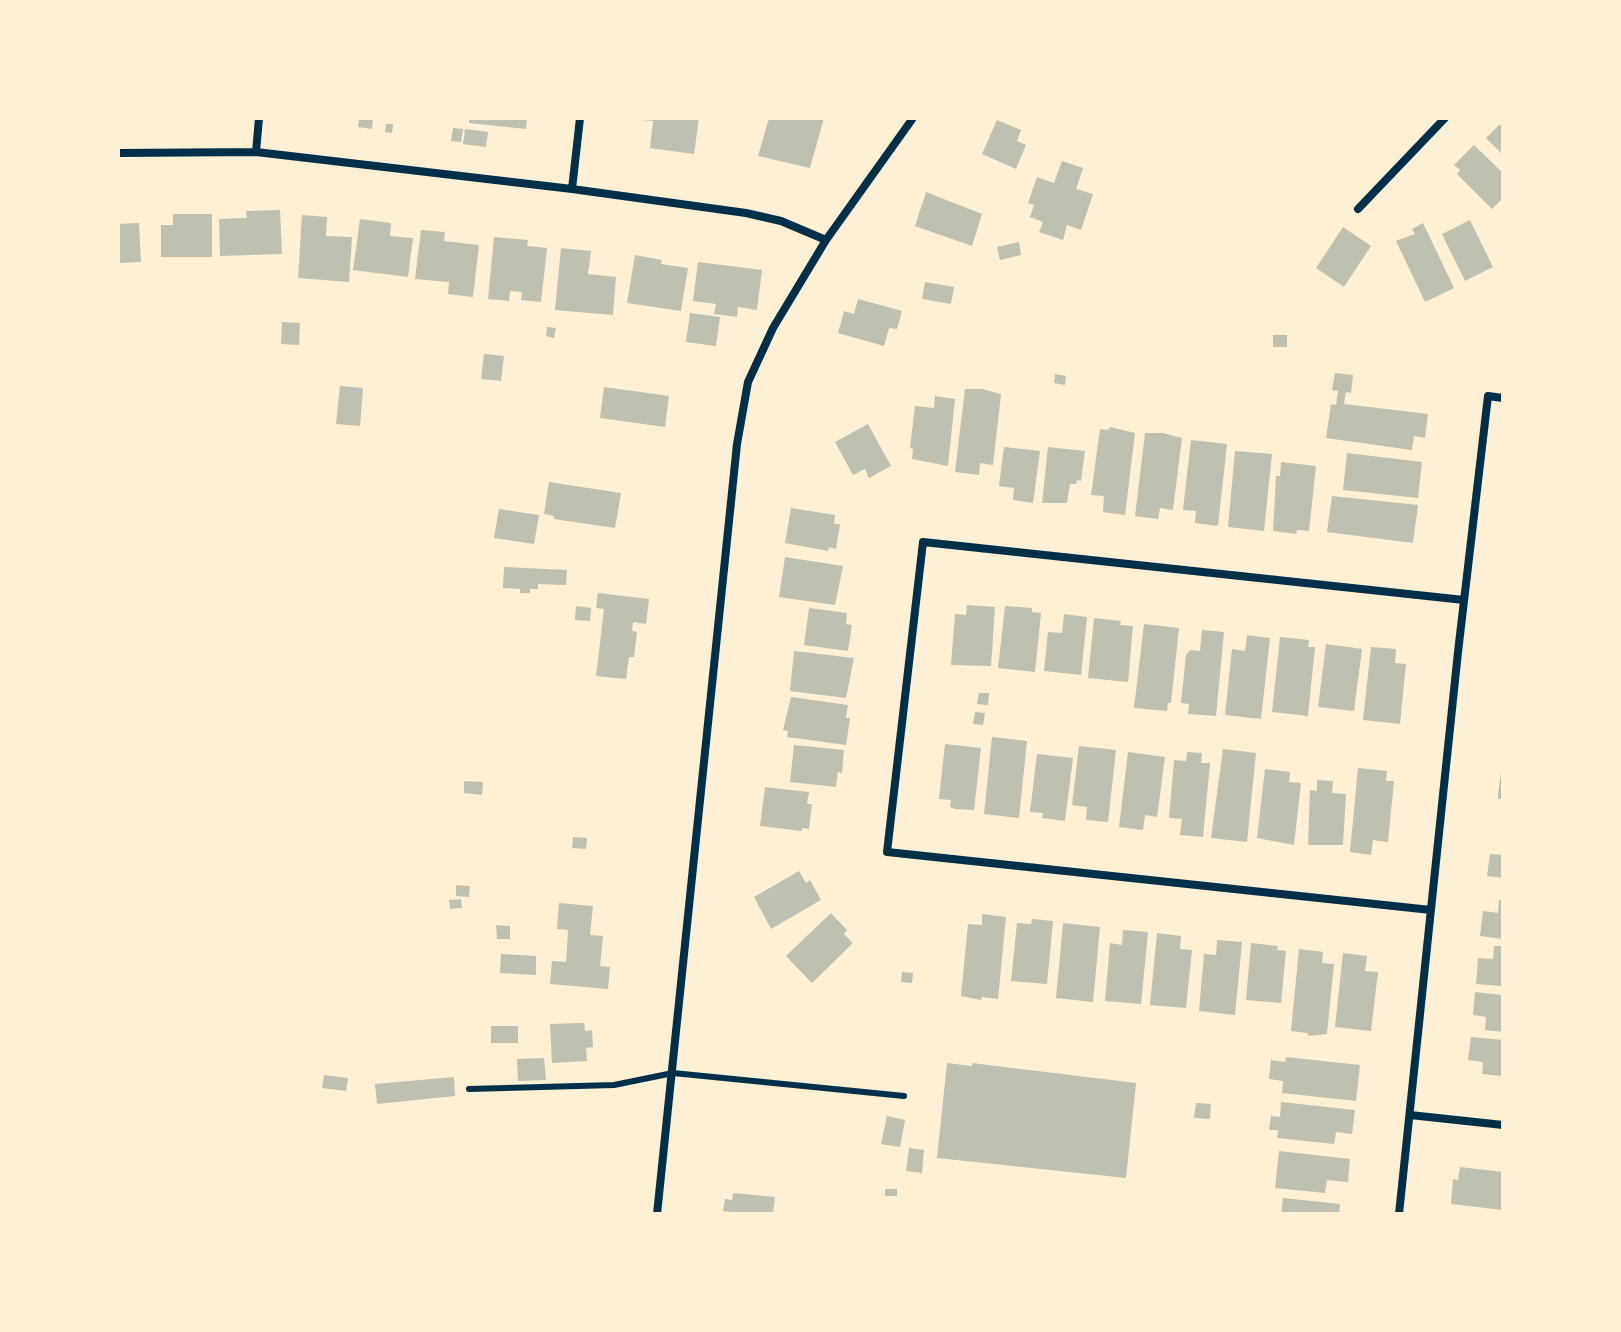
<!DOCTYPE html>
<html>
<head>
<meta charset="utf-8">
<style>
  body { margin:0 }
  #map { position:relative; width:1621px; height:1332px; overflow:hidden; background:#fdf0d5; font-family:Mulish,sans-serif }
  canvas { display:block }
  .frame { position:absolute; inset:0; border:120px solid #fdf0d5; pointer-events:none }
</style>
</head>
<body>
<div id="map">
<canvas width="1621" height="1332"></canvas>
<div class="frame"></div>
</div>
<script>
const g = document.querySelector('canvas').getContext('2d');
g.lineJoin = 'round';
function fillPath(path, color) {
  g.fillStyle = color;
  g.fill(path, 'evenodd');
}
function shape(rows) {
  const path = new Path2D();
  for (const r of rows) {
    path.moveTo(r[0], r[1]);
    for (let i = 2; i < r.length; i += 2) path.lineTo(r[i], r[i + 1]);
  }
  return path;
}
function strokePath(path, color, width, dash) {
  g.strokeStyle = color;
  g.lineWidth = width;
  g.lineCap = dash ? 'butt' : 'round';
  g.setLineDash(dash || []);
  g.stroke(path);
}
fillPath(shape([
  [359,118,373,118,372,129,358,127],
  [469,118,527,118,526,129,469,123],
  [641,118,699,118,694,154,650,148,653,121,641,120],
  [769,118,824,118,810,168,758,156],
  [997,120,1021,130,1017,141,1026,145,1016,169,982,154],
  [386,124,393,124,392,133,385,132],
  [1499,125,1503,125,1503,155,1486,138],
  [453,128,463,129,461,142,451,141],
  [465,129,488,132,486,147,463,144],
  [1474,145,1503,173,1503,198,1492,209,1457,174,1460,170,1454,165],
  [1062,161,1083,168,1076,189,1093,194,1081,230,1067,225,1063,240,1039,232,1043,222,1030,217,1034,205,1028,203,1037,177,1054,183],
  [926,192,982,214,972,246,915,226],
  [280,210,282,254,220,256,219,219,247,218,246,211],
  [173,214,212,214,212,257,161,257,161,225,173,225],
  [302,215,327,217,326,236,352,237,349,282,298,278],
  [360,219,391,223,390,236,413,238,408,277,353,270],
  [1470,220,1493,267,1465,281,1442,234],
  [139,223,141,262,118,263,118,224],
  [1423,223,1454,288,1425,302,1396,241,1415,234,1412,229],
  [1343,227,1371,246,1344,287,1316,268],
  [421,230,445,232,444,241,479,245,473,297,448,294,449,282,415,279],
  [494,237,528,240,527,246,547,248,541,302,521,300,522,292,510,291,509,301,488,299],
  [1019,242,1021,255,1000,260,997,247],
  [561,248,591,251,588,274,616,277,613,315,555,310],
  [635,255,662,260,661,264,688,268,681,311,627,303],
  [698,262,762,270,757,310,738,307,737,317,714,314,716,304,693,301],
  [925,282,954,287,951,304,922,299],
  [858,299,902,311,897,329,889,328,884,346,838,333,844,311,854,314],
  [690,313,720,317,716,346,686,342],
  [282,322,300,323,299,345,281,344],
  [547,327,556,328,554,338,546,336],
  [1273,335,1287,335,1287,347,1273,347],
  [484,354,504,356,501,381,481,379],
  [1335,373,1353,375,1351,393,1346,392,1344,404,1428,414,1425,438,1414,436,1412,450,1326,438,1331,404,1336,405,1338,391,1332,390],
  [1055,374,1066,376,1065,385,1054,383],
  [340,386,363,388,360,426,336,424],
  [604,387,669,396,665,427,600,418],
  [965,389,982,389,1001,394,993,465,980,463,979,475,955,472],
  [935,396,955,399,948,466,912,459,913,449,910,448,915,406,934,408],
  [868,424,891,466,869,478,865,469,853,475,835,442],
  [1110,427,1135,433,1125,515,1103,512,1104,496,1091,495,1100,429,1108,430],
  [1145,433,1163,433,1182,438,1173,510,1160,508,1158,519,1135,516],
  [1191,440,1227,444,1218,526,1195,523,1196,511,1183,510],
  [1004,447,1040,451,1033,503,1013,500,1014,488,999,486],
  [1048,447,1085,451,1081,481,1077,480,1076,484,1070,484,1067,503,1042,503],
  [1235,451,1272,454,1264,531,1228,527],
  [1347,453,1422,462,1418,498,1343,490],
  [1281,462,1316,466,1309,531,1297,530,1296,534,1273,531,1276,476,1280,476],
  [549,482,621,493,615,528,554,519,554,516,544,514],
  [1332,496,1418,505,1413,543,1327,532],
  [791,508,835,515,834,524,840,524,836,549,829,547,828,551,785,543],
  [499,509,539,515,534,544,494,538],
  [785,557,843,566,835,605,779,597],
  [504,567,567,570,566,585,538,584,538,589,530,589,530,593,520,593,520,589,503,588],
  [598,593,649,599,646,624,633,622,632,631,637,632,634,657,629,657,626,679,596,676,604,609,596,608],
  [967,605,995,607,991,666,951,665,955,614,966,615],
  [576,606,591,608,590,621,575,620],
  [1005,606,1032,608,1032,612,1041,613,1035,672,998,668],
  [809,608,847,613,846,624,852,625,848,651,804,645],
  [1064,614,1087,617,1081,675,1044,671,1048,632,1062,633],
  [1094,618,1121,621,1120,625,1133,626,1128,682,1088,678],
  [1144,624,1179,628,1171,703,1168,703,1167,711,1134,708],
  [1202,630,1224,632,1216,716,1188,714,1189,704,1181,703,1186,655,1190,650,1200,651],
  [1247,635,1270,638,1261,719,1225,715,1232,649,1245,651],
  [1280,637,1309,640,1308,647,1315,647,1308,716,1272,712],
  [1326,644,1362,649,1354,711,1318,707],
  [1371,647,1396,649,1395,663,1406,664,1400,724,1363,720],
  [794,651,854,658,846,698,790,691],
  [979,693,989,693,988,705,977,704],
  [791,697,848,705,846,718,850,718,846,745,787,737,788,731,783,730],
  [975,712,985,713,983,725,973,724],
  [992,737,1027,741,1019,818,984,814],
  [945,744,981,748,974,810,955,809,950,807,951,800,939,799],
  [794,745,844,750,842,773,838,772,836,787,790,782],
  [1079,746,1116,750,1108,822,1086,820,1087,807,1072,805],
  [1223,749,1256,753,1247,842,1211,838],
  [1128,752,1165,757,1157,817,1145,815,1143,830,1119,827],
  [1187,752,1202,753,1201,763,1210,763,1203,837,1180,835,1182,819,1169,818,1174,760,1186,761],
  [1037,754,1073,758,1065,821,1042,818,1043,813,1030,812],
  [1358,768,1387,771,1386,781,1394,781,1388,842,1373,840,1371,855,1350,852],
  [1265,769,1290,772,1289,782,1301,783,1294,845,1257,838],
  [1501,772,1503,772,1503,799,1498,799,1498,794],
  [1317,780,1333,781,1332,793,1346,794,1343,845,1308,845,1310,790,1317,791],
  [464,781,483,782,482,795,464,793],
  [765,787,809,792,807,804,812,804,809,829,802,828,802,831,760,826],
  [573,837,587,838,586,849,572,848],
  [1490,854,1503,855,1503,878,1487,876],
  [799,871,806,883,810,880,821,900,771,929,754,897],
  [456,885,470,886,469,897,456,896],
  [461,899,462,908,450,909,449,900],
  [1499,900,1503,901,1503,939,1480,936,1483,911,1498,913],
  [559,903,593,906,590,935,603,936,600,966,610,967,608,989,550,984,552,961,566,962,568,930,557,929],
  [831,913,847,930,844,934,853,943,812,983,786,956],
  [982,914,1006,917,998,999,982,997,981,1000,961,996,968,924,982,925],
  [1032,919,1053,921,1047,984,1011,981,1017,923,1031,924],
  [1063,923,1100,927,1093,1002,1056,998],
  [496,925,510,926,510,939,497,939],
  [1123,930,1148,932,1141,1004,1105,1001,1110,943,1122,945],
  [1157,933,1181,936,1180,949,1192,950,1186,1008,1150,1005],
  [1217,940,1242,942,1235,1015,1199,1011,1204,954,1216,955],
  [1251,943,1278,946,1277,950,1286,951,1281,1003,1246,1000],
  [1494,946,1503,946,1503,986,1476,984,1478,958,1493,959],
  [1299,949,1323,952,1322,963,1334,964,1327,1034,1309,1036,1307,1033,1291,1031],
  [1343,953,1367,956,1365,971,1378,972,1371,1031,1335,1027],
  [501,954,536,956,536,975,500,973],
  [902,972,913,973,912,983,901,982],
  [1475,992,1503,995,1503,1032,1485,1030,1486,1017,1473,1015],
  [584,1023,585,1031,592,1030,593,1047,586,1048,587,1061,552,1063,550,1024],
  [491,1026,518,1026,518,1043,491,1043],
  [1471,1037,1503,1040,1503,1076,1482,1074,1483,1062,1468,1060],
  [1286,1057,1360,1065,1356,1101,1282,1093,1283,1081,1269,1079,1271,1060,1285,1062],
  [544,1058,546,1080,518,1081,517,1059],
  [947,1063,972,1066,972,1063,1136,1083,1126,1178,937,1158],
  [324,1075,348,1078,346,1091,322,1088],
  [454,1077,455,1096,377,1104,375,1084],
  [1281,1102,1355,1110,1352,1134,1336,1132,1334,1144,1277,1138,1278,1130,1269,1130,1271,1116,1280,1117],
  [1196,1103,1211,1104,1210,1119,1194,1118],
  [887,1116,905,1120,900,1147,881,1144],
  [909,1148,924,1150,922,1173,906,1171],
  [1279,1151,1350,1159,1348,1182,1327,1180,1325,1193,1275,1188],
  [1460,1167,1503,1172,1503,1210,1451,1204,1453,1179,1458,1180],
  [885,1189,897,1189,897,1196,885,1196],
  [733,1193,775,1197,773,1214,730,1214,731,1212,723,1211,725,1199,732,1200],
  [1283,1198,1340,1204,1339,1214,1281,1214]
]), '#bec0b2');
strokePath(shape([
  [469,1089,614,1085,673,1073,904,1096]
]), '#003049', 6);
strokePath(shape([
  [256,152,259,118],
  [118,153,256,152,572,189,746,213,781,221,826,240],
  [572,189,580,118],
  [1358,209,1445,118],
  [1431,910,887,852,923,542,1464,600],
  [1410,1115,1503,1125],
  [657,1214,737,444,748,382,773,328,826,240,913,118],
  [1399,1214,1458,652,1488,396,1503,398]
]), '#003049', 8);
</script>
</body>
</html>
